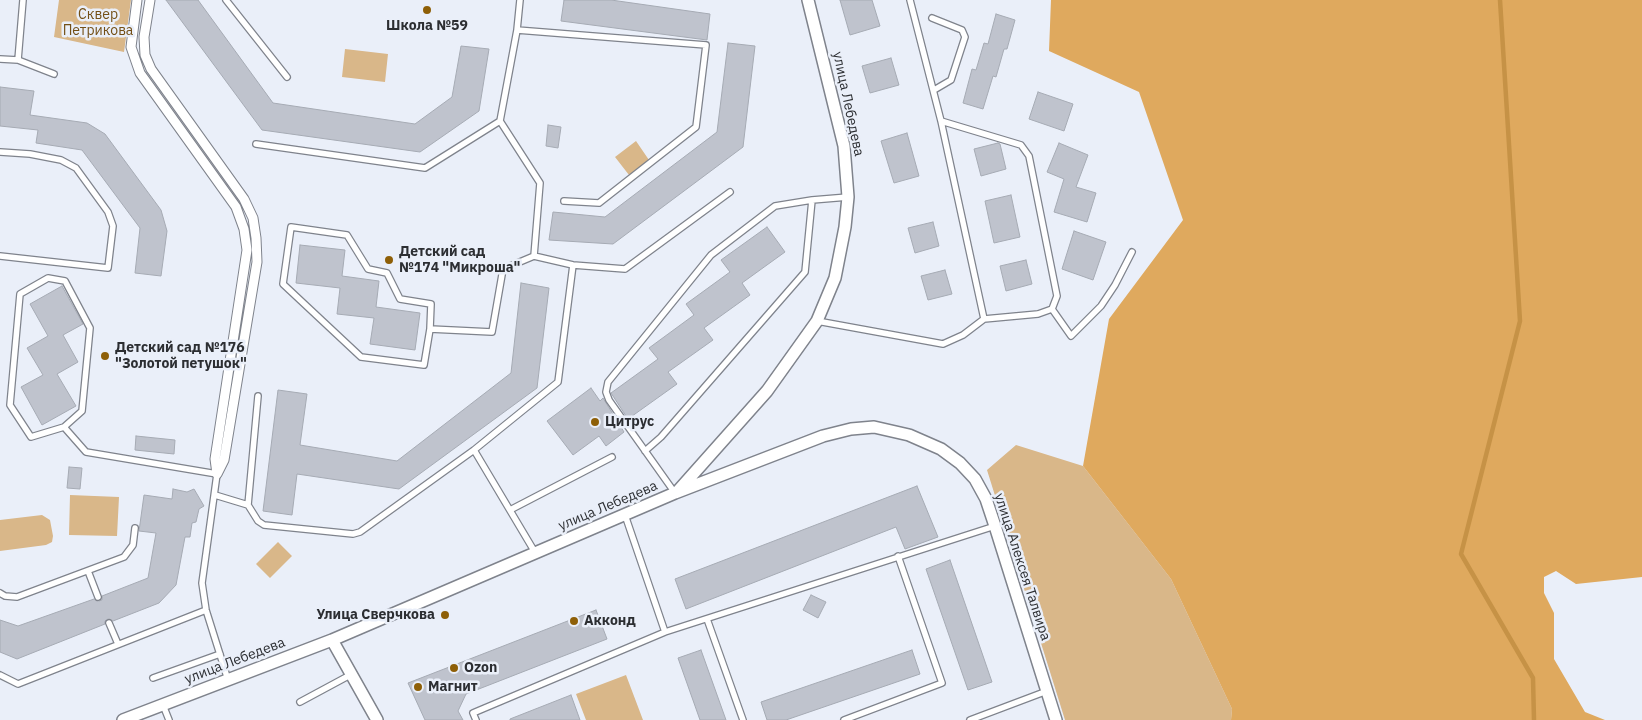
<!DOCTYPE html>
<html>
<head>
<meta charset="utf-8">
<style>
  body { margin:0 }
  canvas { display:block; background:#eaeff9 }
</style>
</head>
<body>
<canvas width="1642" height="720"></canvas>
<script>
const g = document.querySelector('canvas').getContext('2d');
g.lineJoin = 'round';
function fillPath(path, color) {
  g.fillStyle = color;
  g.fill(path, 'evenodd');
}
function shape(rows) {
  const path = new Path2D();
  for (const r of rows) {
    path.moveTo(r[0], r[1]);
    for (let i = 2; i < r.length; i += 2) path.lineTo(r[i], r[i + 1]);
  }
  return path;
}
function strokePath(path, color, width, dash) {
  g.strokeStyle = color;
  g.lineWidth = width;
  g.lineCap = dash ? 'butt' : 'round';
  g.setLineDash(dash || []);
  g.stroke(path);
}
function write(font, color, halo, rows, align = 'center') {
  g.font = font + ' "IBM Plex Sans",sans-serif';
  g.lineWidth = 5;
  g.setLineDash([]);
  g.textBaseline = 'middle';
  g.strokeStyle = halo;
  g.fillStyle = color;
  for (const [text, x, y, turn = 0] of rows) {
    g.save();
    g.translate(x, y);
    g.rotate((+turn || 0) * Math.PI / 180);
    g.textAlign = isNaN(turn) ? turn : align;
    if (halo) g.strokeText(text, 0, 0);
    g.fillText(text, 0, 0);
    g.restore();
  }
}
fillPath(shape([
  [59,0,131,0,124,52,54,37],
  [345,49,388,54,385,82,342,77],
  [636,141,649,160,629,175,615,157],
  [1016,445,1083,466,1171,579,1232,709,1231,720,1065,720,987,470],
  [70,495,119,497,117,536,69,535],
  [42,515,50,520,53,536,52,542,46,545,0,551,0,520],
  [278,542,292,556,270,578,256,564],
  [626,675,643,720,586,720,576,694]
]), '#d9b789');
fillPath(shape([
  [1051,0,1642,0,1642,577,1576,584,1556,571,1544,577,1544,593,1554,613,1554,659,1585,712,1605,720,1231,720,1232,709,1171,579,1083,466,1109,319,1183,220,1139,92,1049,51]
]), '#dfa95e');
strokePath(shape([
  [1500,0,1520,321,1461,554,1533,678,1534,720]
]), '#c69246', 4.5);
const building = shape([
  [166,0,198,0,273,103,415,124,452,97,461,46,489,49,479,111,420,152,262,130,166,0],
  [564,0,611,0,710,14,707,40,561,21,564,0],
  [840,0,872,0,880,26,850,35,840,0],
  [996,14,1015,20,1007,49,1004,49,996,77,993,76,983,109,963,103,972,69,976,70,984,43,988,44,996,14],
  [728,43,755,46,743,147,613,244,549,240,553,212,605,217,717,132,728,43],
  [891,58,899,85,870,93,862,66,891,58],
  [0,87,34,91,30,115,87,123,105,134,161,210,167,231,161,276,135,273,140,228,82,150,36,143,38,130,0,126,0,87],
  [1038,92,1073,104,1064,131,1029,119,1038,92],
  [548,125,561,127,558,148,546,146,548,125],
  [907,133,919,176,894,183,881,141,907,133],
  [998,143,1000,144,1006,169,981,176,974,149,998,143],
  [1059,143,1088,155,1076,187,1096,193,1087,222,1054,212,1064,179,1047,172,1059,143],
  [1011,195,1020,237,994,243,985,201,1011,195],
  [933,222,939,246,915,253,908,228,933,222],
  [767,227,785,252,742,283,750,295,704,328,713,340,668,372,677,384,628,419,611,393,658,359,649,348,694,315,686,304,730,272,721,260,767,227],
  [1074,231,1106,242,1093,280,1062,269,1074,231],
  [300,245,345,250,342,276,379,281,376,307,420,313,415,350,370,344,374,318,337,314,340,288,296,283,300,245],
  [1026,260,1032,284,1006,291,1000,266,1026,260],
  [945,270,952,294,928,300,921,276,945,270],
  [521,283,549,288,537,388,399,489,297,474,292,515,263,511,278,390,307,394,300,445,397,461,511,373,521,283],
  [62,286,83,324,63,335,78,362,57,374,76,406,42,425,21,387,43,375,27,348,48,336,30,304,62,286],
  [591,388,600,401,603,398,624,432,606,446,599,436,573,455,547,421,591,388],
  [136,436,175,440,174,454,135,450,136,436],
  [69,467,82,468,80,489,67,488,69,467],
  [917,486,938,537,905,549,896,527,686,609,675,579,917,486],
  [173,489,187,492,194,489,204,506,199,509,196,522,192,523,190,537,185,537,176,585,159,603,113,621,108,619,105,621,105,624,17,659,0,652,0,620,18,626,94,599,99,601,102,600,102,596,148,578,156,533,139,531,144,495,172,499,173,489],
  [950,560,992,682,968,690,926,569,950,560],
  [811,595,826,602,818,618,803,610,811,595],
  [596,610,607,639,466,694,458,711,463,720,425,720,408,683,596,610],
  [701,650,726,720,700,720,678,658,701,650],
  [912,650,920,674,786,720,767,720,761,702,912,650],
  [571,695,580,720,510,720,510,719,571,695]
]);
fillPath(building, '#bfc3cd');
strokePath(building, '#a6abb4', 1);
const service = shape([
  [226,0,287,77],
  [910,0,941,121,984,319],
  [932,18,962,30,965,37,951,80,934,90],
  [517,30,520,0],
  [0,59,18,60,54,74],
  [18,60,23,0],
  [500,121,540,183,534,256,573,265,625,269,730,192],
  [256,144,425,168,500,121,517,30,706,45,696,127,599,203,564,201],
  [0,152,30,154,61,160,76,168,108,212,113,226,108,268,0,256],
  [1052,309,1071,336,1101,306,1115,285,1132,252],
  [817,321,943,344,963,335,984,319,1038,314,1052,309,1057,296,1029,156,1021,145,941,121],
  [430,329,424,365,361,357,283,284,291,227,347,235,368,269,387,273,400,299,431,304,430,329,492,332,503,269,534,256],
  [64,427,82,411,90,328,65,281,48,278,20,294,10,405,31,437,64,427,86,452,217,474,202,583,206,610,228,680],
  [645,451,661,437,805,272,812,200],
  [675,493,609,400,606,392,608,382,711,255,775,206,812,200,848,197],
  [215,495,248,505,258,521,264,525,353,534,360,532,474,450],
  [248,505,258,396],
  [510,510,612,457],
  [625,515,665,632],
  [536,554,474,450,558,382,573,265],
  [88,571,98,597],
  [0,593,5,596,17,597,124,557,133,545,135,528],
  [707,619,743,720],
  [109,623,118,644],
  [0,675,18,684,206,610],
  [153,678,220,654],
  [300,702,352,674],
  [163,705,169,720],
  [476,720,473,713,665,632,995,526],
  [844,720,942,683,898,556],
  [970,720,1047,691]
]);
const pedestrian = shape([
  [137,0,131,47,140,73,236,207,244,229,247,250,215,459,217,474,224,460,257,262,256,238,253,218,244,199,151,69,145,55,144,37,150,0]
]);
const minor = shape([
  [678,491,767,391,817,321,835,278,845,227,848,197,844,146,808,0],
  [332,640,377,720],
  [123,720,332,640,675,493,823,436,851,429,874,427,909,435,941,449,960,463,975,479,986,499,995,526,1056,720]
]);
strokePath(service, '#7f838c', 8);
strokePath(pedestrian, '#7f838c', 11);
strokePath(minor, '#7f838c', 14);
strokePath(service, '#fff', 5.5);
strokePath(pedestrian, '#fff', 9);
strokePath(minor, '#fff', 11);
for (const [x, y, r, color] of [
  [427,10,5,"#8e5f07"],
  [389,260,5,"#8e5f07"],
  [105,356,5,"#8e5f07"],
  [595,422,5,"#8e5f07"],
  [445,615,5,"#8e5f07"],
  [574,621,5,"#8e5f07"],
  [454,668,5,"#8e5f07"],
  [418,687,5,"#8e5f07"]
]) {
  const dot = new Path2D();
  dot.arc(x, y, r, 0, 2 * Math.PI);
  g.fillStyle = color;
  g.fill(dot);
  strokePath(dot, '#eaeff9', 2);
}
write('14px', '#734f16', '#eaeff9', [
  ["Сквер",98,15],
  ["Петрикова",98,31]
]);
write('bold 14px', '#2c2e32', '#eaeff9', [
  ["Школа №59",427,26,"center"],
  ["Детский сад",399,252],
  ["№174 \"Микроша\"",399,268],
  ["Детский сад №176",115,348],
  ["\"Золотой петушок\"",115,364],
  ["Цитрус",605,422],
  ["Улица Сверчкова",435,615,"right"],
  ["Акконд",584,621],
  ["Ozon",464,668],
  ["Магнит",428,687]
], 'left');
write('14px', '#2c2e32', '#eaeff9', [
  ["улица Лебедева",848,104,78],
  ["улица Лебедева",608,506,-23],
  ["улица Алексея Талвира",1022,567,72],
  ["улица Лебедева",235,661,-21]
]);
</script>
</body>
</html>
